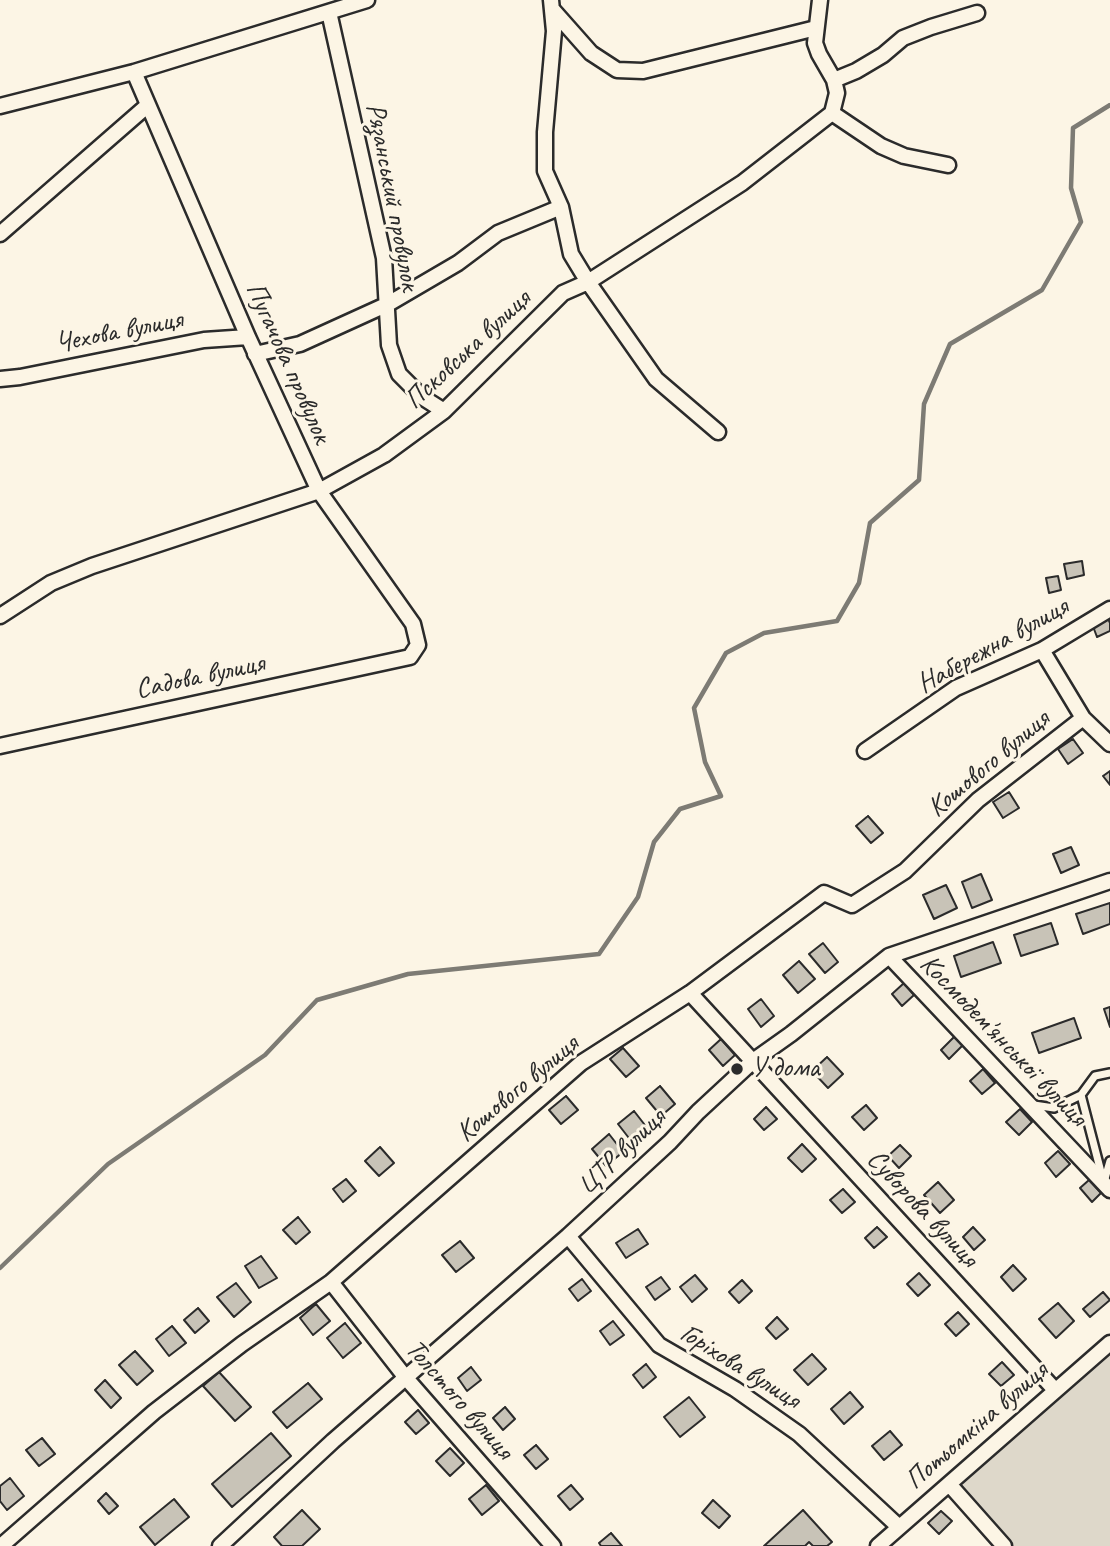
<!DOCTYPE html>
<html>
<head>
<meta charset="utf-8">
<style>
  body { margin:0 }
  canvas { display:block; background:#fcf5e5 }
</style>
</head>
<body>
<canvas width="1110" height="1546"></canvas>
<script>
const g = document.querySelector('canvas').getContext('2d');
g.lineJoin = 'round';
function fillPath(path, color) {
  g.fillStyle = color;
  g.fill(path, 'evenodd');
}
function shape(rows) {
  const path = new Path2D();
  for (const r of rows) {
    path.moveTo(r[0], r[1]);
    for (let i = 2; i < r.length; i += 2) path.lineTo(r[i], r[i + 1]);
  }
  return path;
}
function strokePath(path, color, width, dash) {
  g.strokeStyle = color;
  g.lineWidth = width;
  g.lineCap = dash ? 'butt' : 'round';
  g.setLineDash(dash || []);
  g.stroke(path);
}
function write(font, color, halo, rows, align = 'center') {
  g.font = font + ' Caveat,sans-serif';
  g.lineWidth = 6;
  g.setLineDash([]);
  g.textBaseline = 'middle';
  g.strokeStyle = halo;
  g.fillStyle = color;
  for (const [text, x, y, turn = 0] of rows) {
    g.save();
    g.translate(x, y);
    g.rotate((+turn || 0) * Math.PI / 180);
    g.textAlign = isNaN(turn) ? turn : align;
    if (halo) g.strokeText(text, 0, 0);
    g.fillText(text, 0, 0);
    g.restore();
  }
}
fillPath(shape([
  [1110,1343,1110,1546,1002,1546,949,1484]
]), '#ded8ca');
strokePath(shape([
  [0,1268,108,1164,265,1055,317,1000,408,974,599,954,638,897,654,842,680,809,721,796,705,762,694,708,726,653,764,633,837,621,859,583,870,523,919,480,924,404,950,344,1042,290,1081,222,1071,188,1073,128,1110,105]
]), '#7d7b74', 4.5);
const building = shape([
  [1082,561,1084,575,1067,579,1064,564,1082,561],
  [1058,576,1061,590,1049,593,1046,578,1058,576],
  [1106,614,1110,623,1110,631,1097,637,1091,621,1106,614],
  [1073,739,1083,753,1068,764,1058,749,1073,739],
  [1110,771,1110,785,1103,776,1110,771],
  [1009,792,1019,808,1003,818,993,802,1009,792],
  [868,816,883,833,871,843,856,826,868,816],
  [1071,847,1079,865,1061,873,1053,854,1071,847],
  [981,874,992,900,972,908,962,882,981,874],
  [946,885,957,908,934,919,923,895,946,885],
  [1110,903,1110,924,1083,934,1076,914,1110,903],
  [1051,923,1058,944,1021,956,1014,935,1051,923],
  [993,942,1001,963,961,977,954,956,993,942],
  [823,943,838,962,825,973,809,954,823,943],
  [799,961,815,979,798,993,783,975,799,961],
  [904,983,914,995,902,1006,892,994,904,983],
  [761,999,774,1016,761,1027,748,1009,761,999],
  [1110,1007,1110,1027,1104,1009,1110,1007],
  [1074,1018,1081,1038,1039,1053,1032,1033,1074,1018],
  [955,1036,963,1045,949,1059,941,1050,955,1036],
  [721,1039,735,1055,723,1066,709,1050,721,1039],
  [623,1048,639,1066,626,1077,610,1059,623,1048],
  [827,1057,843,1074,828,1088,812,1071,827,1057],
  [983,1069,995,1083,982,1094,970,1081,983,1069],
  [660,1086,675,1104,661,1116,646,1098,660,1086],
  [566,1096,578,1110,561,1124,549,1110,566,1096],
  [866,1105,877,1118,864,1130,852,1117,866,1105],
  [766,1107,777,1119,764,1130,754,1119,766,1107],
  [1020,1109,1032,1122,1019,1135,1006,1122,1020,1109],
  [634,1111,648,1129,632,1142,618,1124,634,1111],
  [609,1134,623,1152,606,1166,592,1149,609,1134],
  [802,1144,816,1159,802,1172,788,1158,802,1144],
  [900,1145,911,1156,899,1168,888,1156,900,1145],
  [380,1147,394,1163,379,1176,365,1161,380,1147],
  [1058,1151,1070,1164,1056,1177,1045,1163,1058,1151],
  [346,1179,356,1191,343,1202,333,1189,346,1179],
  [1089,1180,1101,1193,1092,1202,1080,1188,1089,1180],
  [938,1182,954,1200,940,1213,924,1195,938,1182],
  [843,1189,855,1202,842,1213,830,1200,843,1189],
  [298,1217,310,1232,296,1244,283,1230,298,1217],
  [877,1227,887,1237,874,1248,865,1238,877,1227],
  [973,1227,985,1240,974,1250,963,1237,973,1227],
  [638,1229,648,1244,626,1258,616,1243,638,1229],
  [460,1241,474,1258,456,1272,442,1255,460,1241],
  [261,1256,277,1278,259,1288,245,1266,261,1256],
  [1013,1265,1026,1279,1013,1291,1001,1277,1013,1265],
  [919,1273,930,1285,918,1296,907,1284,919,1273],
  [695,1275,707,1289,692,1302,680,1287,695,1275],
  [661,1277,670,1289,655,1300,646,1287,661,1277],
  [582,1279,591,1291,578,1301,569,1289,582,1279],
  [742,1280,752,1291,739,1303,729,1292,742,1280],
  [236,1283,251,1302,234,1317,217,1297,236,1283],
  [1103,1292,1110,1300,1090,1317,1083,1309,1103,1292],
  [1058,1303,1074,1321,1056,1338,1039,1319,1058,1303],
  [316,1304,330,1321,313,1335,300,1318,316,1304],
  [198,1308,209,1321,195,1333,184,1320,198,1308],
  [958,1312,969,1324,956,1336,945,1324,958,1312],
  [777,1317,788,1329,776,1339,766,1328,777,1317],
  [613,1321,624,1335,610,1345,600,1331,613,1321],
  [345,1323,361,1343,343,1358,327,1338,345,1323],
  [172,1326,186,1343,169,1356,156,1339,172,1326],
  [135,1351,153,1371,137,1385,119,1365,135,1351],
  [812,1354,826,1369,808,1385,794,1370,812,1354],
  [1002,1362,1014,1375,1001,1386,989,1374,1002,1362],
  [646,1364,656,1377,643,1388,633,1375,646,1364],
  [471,1367,481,1380,467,1391,458,1378,471,1367],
  [219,1372,251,1407,235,1421,203,1386,219,1372],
  [105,1380,121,1398,111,1408,95,1390,105,1380],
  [308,1383,322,1399,287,1428,273,1412,308,1383],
  [850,1392,863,1407,844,1424,831,1409,850,1392],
  [689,1397,705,1417,680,1437,664,1417,689,1397],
  [505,1407,515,1419,503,1430,493,1418,505,1407],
  [418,1410,429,1423,416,1434,405,1422,418,1410],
  [890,1431,902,1445,884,1460,872,1446,890,1431],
  [271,1433,291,1456,232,1507,212,1484,271,1433],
  [42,1438,55,1454,39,1466,26,1450,42,1438],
  [536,1445,548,1459,536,1469,524,1455,536,1445],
  [450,1448,464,1463,450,1476,436,1461,450,1448],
  [10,1478,24,1496,7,1510,0,1501,0,1486,10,1478],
  [486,1485,499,1501,482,1515,469,1499,486,1485],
  [571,1485,583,1499,570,1510,558,1496,571,1485],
  [106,1493,118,1506,109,1514,98,1501,106,1493],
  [174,1499,189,1517,155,1545,140,1527,174,1499],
  [713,1500,730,1516,719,1528,702,1513,713,1500],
  [302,1510,320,1529,302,1546,282,1546,274,1537,302,1510],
  [803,1510,832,1542,827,1546,813,1546,809,1542,805,1546,764,1546,803,1510],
  [941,1511,952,1521,939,1534,928,1523,941,1511],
  [611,1533,622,1546,601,1546,599,1543,611,1533]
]);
fillPath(building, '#c8c3b7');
strokePath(building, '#2b2b2b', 2);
const lane = shape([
  [1034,1105,1054,1108,1081,1095],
  [1102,1176,1081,1095,1095,1076,1110,1073],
  [1104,1182,1110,1161]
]);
const street = shape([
  [551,0,554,31,545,132,545,171,561,207,571,254,588,282,656,379,718,432],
  [552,9,591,53,617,70,643,71,816,28],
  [329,12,384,258,389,345,399,374,422,397,444,411],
  [834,80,856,71,883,55,903,38,931,27,977,13],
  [0,106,134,72,367,0],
  [832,113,881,146,904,156,948,165],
  [0,234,148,105],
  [255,354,300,344,388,304,458,263,498,233,561,207],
  [0,379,20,377,204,340,248,337],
  [0,616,51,583,92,566,319,491,384,455,444,411,563,293,588,282,742,183,832,113,837,93,834,80,819,54,815,43,820,0],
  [1042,650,1083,718,1110,744],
  [0,746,410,657,418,645,413,624,319,491,248,337,134,72],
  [865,751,956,688,1042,650,1110,609],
  [889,956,1110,1190],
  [690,993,1055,1390],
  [568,1236,659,1345,735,1389,799,1434,899,1527],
  [331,1282,406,1378,553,1546],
  [949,1484,1004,1546],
  [1,1546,154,1412,242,1344,331,1282,581,1063,690,993,824,893,852,905,905,871,978,800,1083,718],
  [220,1546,333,1441,568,1236,670,1142,698,1112,753,1061,791,1034,889,956,1110,881],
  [878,1546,1110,1343]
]);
strokePath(lane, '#2b2b2b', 12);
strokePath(street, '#2b2b2b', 19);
strokePath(lane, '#fcf5e5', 7);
strokePath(street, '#fcf5e5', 14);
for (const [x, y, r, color] of [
  [737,1069,7,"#2b2b2b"]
]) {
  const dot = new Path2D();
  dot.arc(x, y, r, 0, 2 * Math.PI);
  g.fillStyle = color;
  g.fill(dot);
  strokePath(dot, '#fcf5e5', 2.5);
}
write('28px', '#2b2b2b', '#fcf5e5', [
  ["Рязанський провулок",392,197,79],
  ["Чехова вулиця",119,332,-11],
  ["Псковська вулиця",468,350,-43],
  ["Пугачова провулок",288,363,66],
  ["Набережна вулиця",993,646,-29],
  ["Садова вулиця",200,677,-12],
  ["Кошового вулиця",989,764,-40],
  ["Космодем'янської вулиця",1003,1041,46],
  ["Кошового вулиця",518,1089,-40],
  ["ЦТР вулиця",622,1152,-44],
  ["Суворова вулиця",922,1209,47],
  ["Горіхова вулиця",740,1367,32],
  ["Толстого вулиця",459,1400,49],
  ["Потьомкіна вулиця",977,1426,-41]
]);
write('28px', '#2b2b2b', '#fcf5e5', [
  ["У дома",751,1069]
], 'left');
</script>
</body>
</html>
